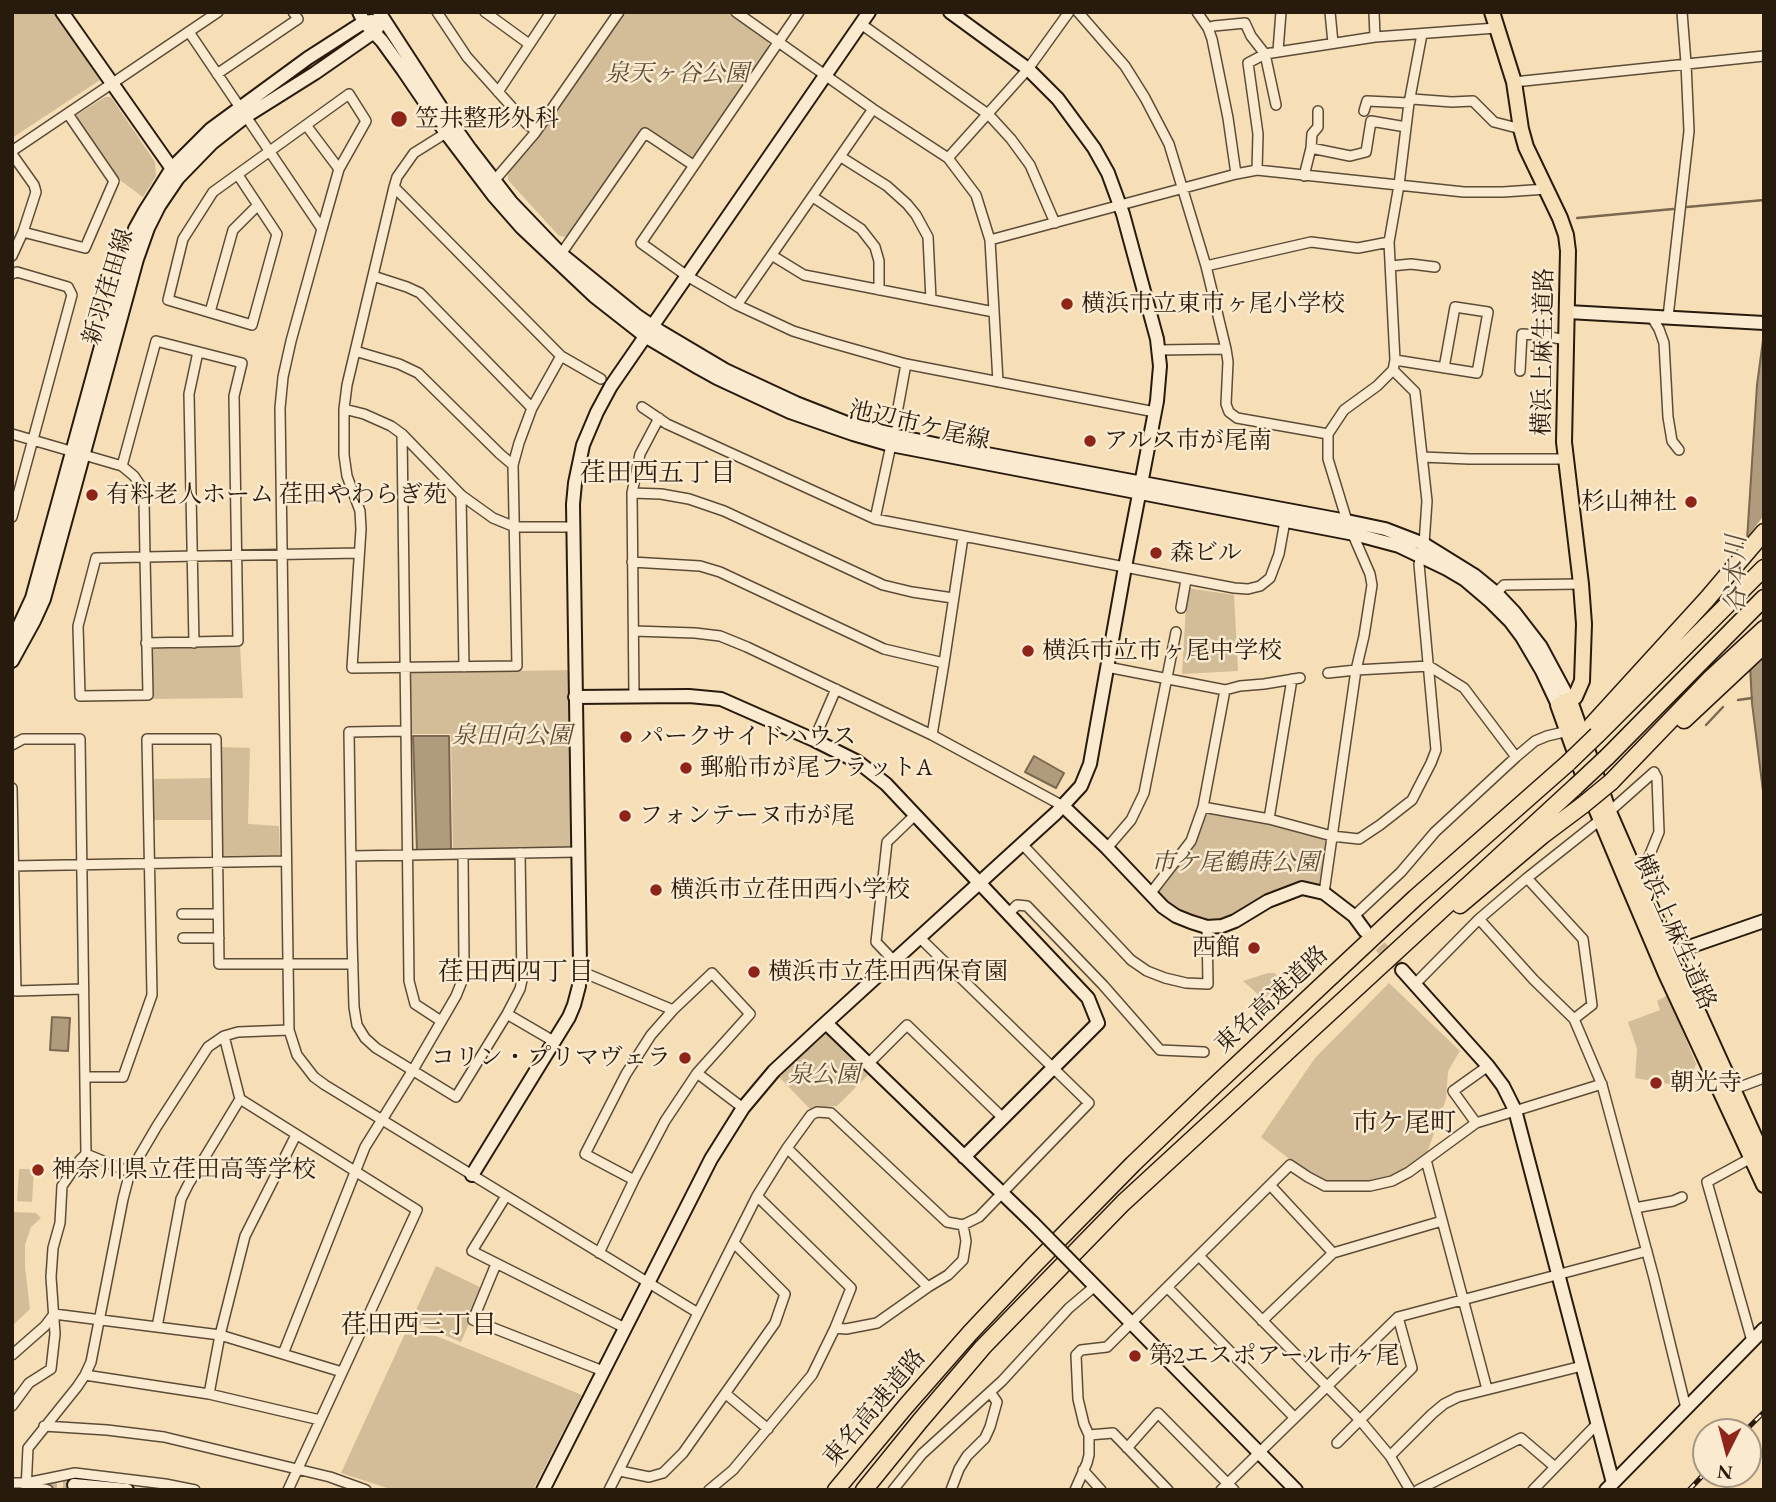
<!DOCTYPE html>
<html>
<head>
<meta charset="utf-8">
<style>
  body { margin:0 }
  #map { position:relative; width:1776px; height:1502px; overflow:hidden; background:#f6deb6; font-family:"EB Garamond",serif }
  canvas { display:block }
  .frame { position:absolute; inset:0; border:14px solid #281b0d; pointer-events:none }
  .north { position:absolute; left:1692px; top:1418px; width:70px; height:70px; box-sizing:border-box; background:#f9ead0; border:2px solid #a59782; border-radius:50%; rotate:186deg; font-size:19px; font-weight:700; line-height:28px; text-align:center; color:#281b0d }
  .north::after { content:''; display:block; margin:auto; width:24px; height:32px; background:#8f2418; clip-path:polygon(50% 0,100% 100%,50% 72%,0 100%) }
</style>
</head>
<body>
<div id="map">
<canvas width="1776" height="1502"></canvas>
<div class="frame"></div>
<div class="north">N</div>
</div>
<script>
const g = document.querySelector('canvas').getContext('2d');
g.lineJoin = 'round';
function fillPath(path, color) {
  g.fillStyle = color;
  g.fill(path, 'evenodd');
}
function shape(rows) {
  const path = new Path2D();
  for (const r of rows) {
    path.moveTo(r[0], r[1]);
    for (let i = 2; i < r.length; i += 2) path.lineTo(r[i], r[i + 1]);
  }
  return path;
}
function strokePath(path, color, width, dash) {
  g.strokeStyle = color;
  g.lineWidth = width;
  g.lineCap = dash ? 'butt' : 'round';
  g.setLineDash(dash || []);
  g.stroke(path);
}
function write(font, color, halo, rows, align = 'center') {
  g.font = font + ' "EB Garamond","Noto Serif JP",serif';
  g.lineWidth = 5;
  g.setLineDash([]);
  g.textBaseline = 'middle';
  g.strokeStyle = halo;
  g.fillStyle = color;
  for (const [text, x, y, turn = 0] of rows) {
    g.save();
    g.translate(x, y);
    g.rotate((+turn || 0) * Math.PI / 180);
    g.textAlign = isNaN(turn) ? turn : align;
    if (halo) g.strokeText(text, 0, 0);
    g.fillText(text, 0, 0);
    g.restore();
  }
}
fillPath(shape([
  [12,12,55,12,100,80,12,138],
  [625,12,728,12,768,40,769,48,695,156,690,157,644,127,567,237,559,236,508,180,508,172,533,145],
  [105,97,111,97,155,162,156,176,143,197,117,178,77,119,77,115],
  [1187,588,1234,595,1238,671,1182,674],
  [240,646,243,698,153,699,152,647],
  [571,670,574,849,453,852,451,734,411,734,410,673],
  [221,747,250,748,248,824,279,826,280,855,222,856],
  [214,778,213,820,153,820,153,779],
  [1203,807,1332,836,1324,893,1302,888,1207,927,1150,894,1191,841],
  [1268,973,1275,973,1280,981,1274,990,1262,1000,1260,999,1261,997,1243,981],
  [1389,983,1460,1051,1448,1071,1446,1099,1426,1156,1389,1178,1362,1182,1325,1180,1306,1172,1261,1137,1315,1058],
  [1668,995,1696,1064,1687,1087,1635,1078,1637,1049,1628,1022,1660,1010,1657,1001],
  [826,1030,871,1072,837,1106,823,1107,812,1111,779,1077],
  [19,1169,34,1169,32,1202,17,1201],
  [12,1212,36,1213,41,1218,31,1227,25,1245,25,1267,30,1309,12,1326],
  [436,1266,484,1289,461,1342,411,1321],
  [409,1325,582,1395,533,1490,393,1490,341,1473]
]), '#d3bd99');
const water = shape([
  [1764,333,1764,799,1752,703,1745,571,1757,385,1764,333],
  [413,736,449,736,451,850,417,851,413,736],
  [1034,756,1064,773,1056,788,1025,772,1034,756],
  [52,1017,70,1018,68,1051,50,1050,52,1017]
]);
fillPath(water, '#b09c7d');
strokePath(water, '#7a6850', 2);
fillPath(shape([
  [1764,515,1764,616,1745,635,1742,571,1743,543]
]), '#f6deb6');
strokePath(shape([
  [1687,207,1764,200],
  [1577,218,1673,209],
  [1738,700,1752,698],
  [1706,725,1723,707]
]), '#7a6850', 2.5);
strokePath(shape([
  [1368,933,1402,970],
  [27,1484,74,1485]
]), '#cdb794', 12, [12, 6]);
const street = shape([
  [437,12,467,57,527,124,536,131],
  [485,12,529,44],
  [736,12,873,109,948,158,976,195,990,240,998,382],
  [799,12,641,243,687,276,737,305,793,331,825,341,906,364,1155,412],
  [1078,12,1125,66,1145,98,1169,144,1206,266,1226,349,1228,362,1226,404,1229,412,1237,418,1328,434],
  [1197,12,1208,28,1212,39,1228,118,1236,174],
  [1330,12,1333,43],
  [1374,12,1375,37],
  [861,24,989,115,1011,139,1030,165,1055,223],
  [1208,28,1214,26,1245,23,1251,36,1265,54,1375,37,1496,28],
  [189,32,322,229,291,341,283,377,280,408,289,1030,297,1055,314,1077,325,1085,698,1313],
  [1422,34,1409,103,1399,185,1389,242,1395,360,1393,370,1377,386,1344,410,1328,434,1328,459,1347,521,1370,574,1372,585,1364,636,1356,670,1429,666,1464,688,1516,757],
  [1278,51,1281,12],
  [217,74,298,19,293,12],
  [1514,82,1764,56],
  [498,92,551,12],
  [1364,111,1367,101,1409,103,1412,99,1452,102,1473,101,1494,122,1521,129],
  [306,125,339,169],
  [1311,148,1350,156,1366,152,1371,121,1406,127],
  [12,151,218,12],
  [12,154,34,185,36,192,23,232,12,256],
  [841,157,887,186,907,204,916,215,928,237,931,300],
  [948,158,1028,69,1069,12],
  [1257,170,1258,134,1248,63,1265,54,1276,105],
  [238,175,277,234,252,325,168,300,183,239,213,192,349,94,366,121,339,169,322,229],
  [1304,176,1311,148,1312,134,1318,127,1318,111],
  [494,181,535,133,619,12],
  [394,187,561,356],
  [813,197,861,229,875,247,879,261,879,290],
  [23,232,85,248,114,181,68,114],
  [990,240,1236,174,1257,170,1464,192,1503,192,1547,189],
  [561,254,645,133,693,165],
  [773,256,804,275,994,312],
  [1206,266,1311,242,1358,248,1389,242],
  [1391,266,1411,264,1435,267],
  [12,274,17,272,68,287,72,295,12,517],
  [373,276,407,287,420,293,532,408,519,443,513,465,517,666,352,668,361,529,360,511,347,476,344,455,344,409,347,385,394,187,397,177,414,153,446,133],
  [737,305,873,109],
  [210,312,233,230,258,205],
  [1651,316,1659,329,1664,343,1668,417,1672,441,1679,450],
  [1668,317,1689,131,1686,63,1682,12],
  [1159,350,1226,349],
  [355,351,399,364,418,373,500,454,513,465],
  [1395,360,1477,373,1488,312,1455,307,1444,368],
  [1520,371,1522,334,1538,335,1567,340],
  [642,407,667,424,875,519,1234,588,1248,589,1260,586,1270,578,1279,554,1285,521],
  [532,408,561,356,601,379],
  [344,409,364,414,391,426,402,434,461,495,493,518,515,527,573,527],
  [12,434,122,466,134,476,140,485,144,500,145,557,359,553],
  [402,434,406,731],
  [893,435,906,364],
  [1422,457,1469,459,1566,459],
  [122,466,156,341,242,363,234,396,238,641,146,643],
  [632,493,661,494,689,499,724,511,883,585,912,592,953,598],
  [461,495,464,667],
  [875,519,891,445],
  [145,557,148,695,80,696,78,626,96,558,145,557],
  [632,562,700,566,720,572,884,649,944,663],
  [1496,593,1504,585,1581,584],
  [1181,608,1186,580],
  [634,631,695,633,720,636,747,647,932,735,1063,806],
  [194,643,189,394,198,352],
  [1107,667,1225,690,1240,686,1264,684,1300,678],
  [634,696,632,493,640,454,659,418],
  [932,735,944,663,963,537],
  [814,740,836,689],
  [12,745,23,739,80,739,86,1154,130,1172],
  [12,788,16,991,83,989],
  [1203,807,1269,819,1332,836,1359,839,1380,825,1412,800,1431,763,1436,750,1419,564,1424,544,1427,501,1415,392,1393,370],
  [1609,812,1654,772,1657,778,1659,832,1639,881],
  [1269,819,1292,679],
  [1022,844,1131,960,1147,971,1165,978,1186,983,1208,984,1207,927],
  [1107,848,1131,820,1144,793,1176,632],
  [351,856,578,852],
  [12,866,286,861],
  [1527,878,1583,939,1592,1005,1574,1019],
  [1324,893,1356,670,1328,673],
  [1150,894,1191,841,1203,807,1225,690],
  [1009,913,1017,905,1027,906,1103,985,1160,1050,1204,1052],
  [182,914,218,914],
  [1354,916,1401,872,1435,832,1516,757,1535,741,1547,736,1568,731],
  [1479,919,1534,980,1574,1019,1602,1085,1654,1278,1686,1408],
  [183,938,219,938],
  [894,961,876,942,887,842,915,815],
  [580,971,673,1010],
  [1415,984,1479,919,1527,878,1600,820],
  [507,1014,555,1042],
  [441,1021,415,1004,409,981,406,731,349,732,352,939,354,1007,357,1025,365,1038,376,1048,456,1097,507,1014,520,989,522,980,520,853],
  [224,1036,238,1032,289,1030],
  [868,1064,907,1025,1003,1118],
  [697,1073,743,1108],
  [85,1077,123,1077,152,995,147,739,216,739,219,964,353,964],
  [1729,1091,1764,1078],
  [1476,1123,1453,1091,1488,1066],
  [787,1148,928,1287,948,1275,963,1260,966,1241,963,1225],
  [1751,1158,1707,1182,1752,1341],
  [1426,1160,1487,1389],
  [1271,1186,1333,1253],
  [506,1196,472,1251,625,1328],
  [1635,1208,1673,1201,1682,1197],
  [599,1253,634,1180,665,1121,697,1073,750,1014,712,973,673,1010,651,1035,626,1074,585,1154,634,1180],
  [1199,1256,1360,1420,1390,1456,1410,1490],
  [496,1264,473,1320,603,1371],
  [1168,1288,1294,1417],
  [1262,1321,1333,1253,1442,1221],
  [157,1327,181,1199,188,1185,240,1099],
  [835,1328,846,1329,877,1323,928,1287],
  [283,1354,365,1147,413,1070,456,996,462,981,464,962,463,855],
  [12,1355,45,1326,54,1314,220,1335,342,1372],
  [85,1375,209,1394,320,1420],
  [209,1394,220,1335,245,1236,296,1135],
  [726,1394,768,1429],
  [12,1406,29,1383,51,1369,55,1334,51,1277,53,1248,60,1223,62,1186,80,1160,86,1154],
  [44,1426,107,1430,164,1437,330,1477,366,1490],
  [1089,1435,1113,1433,1168,1490],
  [1337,1443,1412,1368,1398,1317],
  [1127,1448,1158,1413,1234,1490],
  [1390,1456,1432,1414,1444,1404,1458,1397,1582,1366],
  [1083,1470,1101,1490],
  [620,1471,649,1477,663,1473,683,1453,775,1323,785,1294,734,1243],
  [12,1483,26,1483,75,1473,165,1484,195,1490],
  [29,1484,48,1490],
  [26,1490,28,1448,77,1387,85,1375,91,1362,123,1199,130,1172,157,1126,208,1047,224,1036,240,1099,417,1210,288,1490],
  [609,1490,757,1196,787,1148,811,1115,817,1112,831,1113,947,1222,963,1225,979,1217,1089,1103,920,938],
  [709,1490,733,1470,812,1375,835,1328,851,1288,757,1196],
  [893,1490,922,1454,1002,1381,1069,1308,1095,1286],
  [951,1490,959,1469,967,1456,985,1438,990,1427,997,1402,990,1392],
  [1075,1490,1087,1463,1089,1455,1089,1435,1084,1424,1078,1399,1076,1355,1081,1350,1107,1347,1290,1165,1308,1177,1325,1186,1370,1186,1392,1181,1409,1172,1476,1123,1602,1084],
  [1221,1490,1398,1317,1647,1251],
  [1418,1490,1521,1438,1555,1467],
  [1533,1490,1597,1424]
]);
const secondary = shape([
  [62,12,175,173],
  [359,12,364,22,382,41,403,70,446,133,493,195,522,228,594,296,645,336,699,368,717,378,790,412,853,434,891,445,1354,534,1399,546,1447,569,1464,579,1491,602,1510,621,1522,637,1542,671,1558,705],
  [379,12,446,115,470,149,511,202,561,254,636,315,661,332,725,370,796,403,847,423,893,435,944,446,1347,521,1385,529,1424,544,1474,575,1496,593,1514,612,1541,647,1570,701],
  [1568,312,1764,323],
  [12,641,32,598,126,255,135,229,145,211,172,168,211,129,308,58,364,22,372,21],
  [12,661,34,621,44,599,137,259,148,228,159,206,178,178,212,143,245,117,315,73,374,32,379,26],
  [575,697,689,696,721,699,814,740,858,762,886,784,1088,998,1098,1023,964,1157],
  [1063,806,1107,848,1163,907,1176,916,1191,922,1207,927,1222,926,1235,921,1268,901,1302,888,1324,893,1354,916,1365,931],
  [1663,956,1764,921],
  [1402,970,1488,1066,1503,1086,1515,1110,1613,1483],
  [826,1023,1033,1223],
  [472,1175,569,1017,574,1005,579,986,580,963,573,504,575,483,583,445,597,412,611,386,869,12],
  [1089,1280,1296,1490],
  [74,1485,127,1490],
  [543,1490,711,1159,743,1108,774,1071,818,1030,1056,813,1081,786,1090,764,1125,567,1157,401,1160,366,1157,339,1123,214,1108,173,1094,148,1058,99,1028,69,950,12],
  [1606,1490,1764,1329]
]);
const primary = shape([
  [1492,12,1514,82,1521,129,1526,147,1560,218,1566,235,1568,251,1564,442,1581,584,1584,624,1582,681,1575,697,1558,705,1590,794,1629,887,1666,974,1764,1185],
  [1570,701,1609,812,1639,881,1764,1158]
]);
const highway = shape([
  [1684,720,1764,645],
  [1592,725,1707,599,1764,532],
  [1597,735,1764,568],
  [1607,757,1764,598],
  [1611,782,1711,678,1764,629],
  [1460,905,1543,835,1583,805],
  [836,1490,906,1406,970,1333,1035,1264,1133,1164,1208,1092,1415,898,1568,763],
  [864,1490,920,1421,983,1347,1123,1203,1576,786]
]);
strokePath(street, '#5c4c37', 12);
strokePath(secondary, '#281b0d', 16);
strokePath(primary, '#281b0d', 18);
strokePath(highway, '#281b0d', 19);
strokePath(street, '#f9ead0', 9);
strokePath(secondary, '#f9ead0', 12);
strokePath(primary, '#f6deb6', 14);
strokePath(highway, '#f6deb6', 16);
const rail = shape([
  [1744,1432,1764,1412],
  [1689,1490,1706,1472]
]);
strokePath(rail, '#281b0d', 5);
strokePath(rail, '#f9ead0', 2.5, [8]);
const secondaryBridge = shape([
  [1033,1223,1089,1280]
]);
const highwayBridge = shape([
  [1568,763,1597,735],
  [1576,786,1607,757],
  [1583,805,1611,782]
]);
strokePath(secondaryBridge, '#281b0d', 16, []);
strokePath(highwayBridge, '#281b0d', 19, []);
strokePath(secondaryBridge, '#f9ead0', 12);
strokePath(highwayBridge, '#f6deb6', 16);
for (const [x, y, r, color] of [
  [399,119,9,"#8f2418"],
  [1067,304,7,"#8f2418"],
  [1090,441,7,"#8f2418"],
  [92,495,7,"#8f2418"],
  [1691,502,7,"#8f2418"],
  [1156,553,7,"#8f2418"],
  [1028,651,7,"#8f2418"],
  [626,737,7,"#8f2418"],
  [686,768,7,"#8f2418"],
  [625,816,7,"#8f2418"],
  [656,890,7,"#8f2418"],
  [1254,948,7,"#8f2418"],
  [754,972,7,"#8f2418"],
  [685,1058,7,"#8f2418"],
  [1656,1083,7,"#8f2418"],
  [38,1170,7,"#8f2418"],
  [1135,1356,7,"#8f2418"]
]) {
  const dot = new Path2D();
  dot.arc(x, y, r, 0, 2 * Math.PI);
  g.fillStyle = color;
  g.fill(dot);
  strokePath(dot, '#f9ead0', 2.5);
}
write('italic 24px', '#5b4c37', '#f9ead0', [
  ["泉天ヶ谷公園",677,74],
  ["泉田向公園",512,736],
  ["市ケ尾鶴蒔公園",1235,863],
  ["泉公園",824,1075]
]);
write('24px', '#281b0d', '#f9ead0', [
  ["笠井整形外科",415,119],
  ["横浜市立東市ヶ尾小学校",1081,304],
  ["アルス市が尾南",1104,441],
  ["有料老人ホーム 荏田やわらぎ苑",106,495],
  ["杉山神社",1677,502,"right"],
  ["森ビル",1170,553],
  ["横浜市立市ヶ尾中学校",1042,651],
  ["パークサイドハウス",640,737],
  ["郵船市が尾フラットA",700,768],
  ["フォンテーヌ市が尾",639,816],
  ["横浜市立荏田西小学校",670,890],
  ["西館",1240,948,"right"],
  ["横浜市立荏田西保育園",768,972],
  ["コリン・プリマヴェラ",671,1058,"right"],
  ["朝光寺",1670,1083],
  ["神奈川県立荏田高等学校",52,1170],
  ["第2エスポアール市ヶ尾",1149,1356]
], 'left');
write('24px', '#281b0d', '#f9ead0', [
  ["新羽荏田線",109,287,-73],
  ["横浜上麻生道路",1544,352,-89],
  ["池辺市ケ尾線",919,426,13],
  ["横浜上麻生道路",1674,932,66],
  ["東名高速道路",1272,1000,-43],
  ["東名高速道路",875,1408,-50]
]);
write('26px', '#281b0d', '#f9ead0', [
  ["荏田西五丁目",658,474],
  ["荏田西四丁目",516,973],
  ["市ケ尾町",1404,1124],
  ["荏田西三丁目",419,1326]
]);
write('italic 26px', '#5e4f3a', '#f9ead0', [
  ["谷本川",1737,574,-89]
]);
</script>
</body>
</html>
